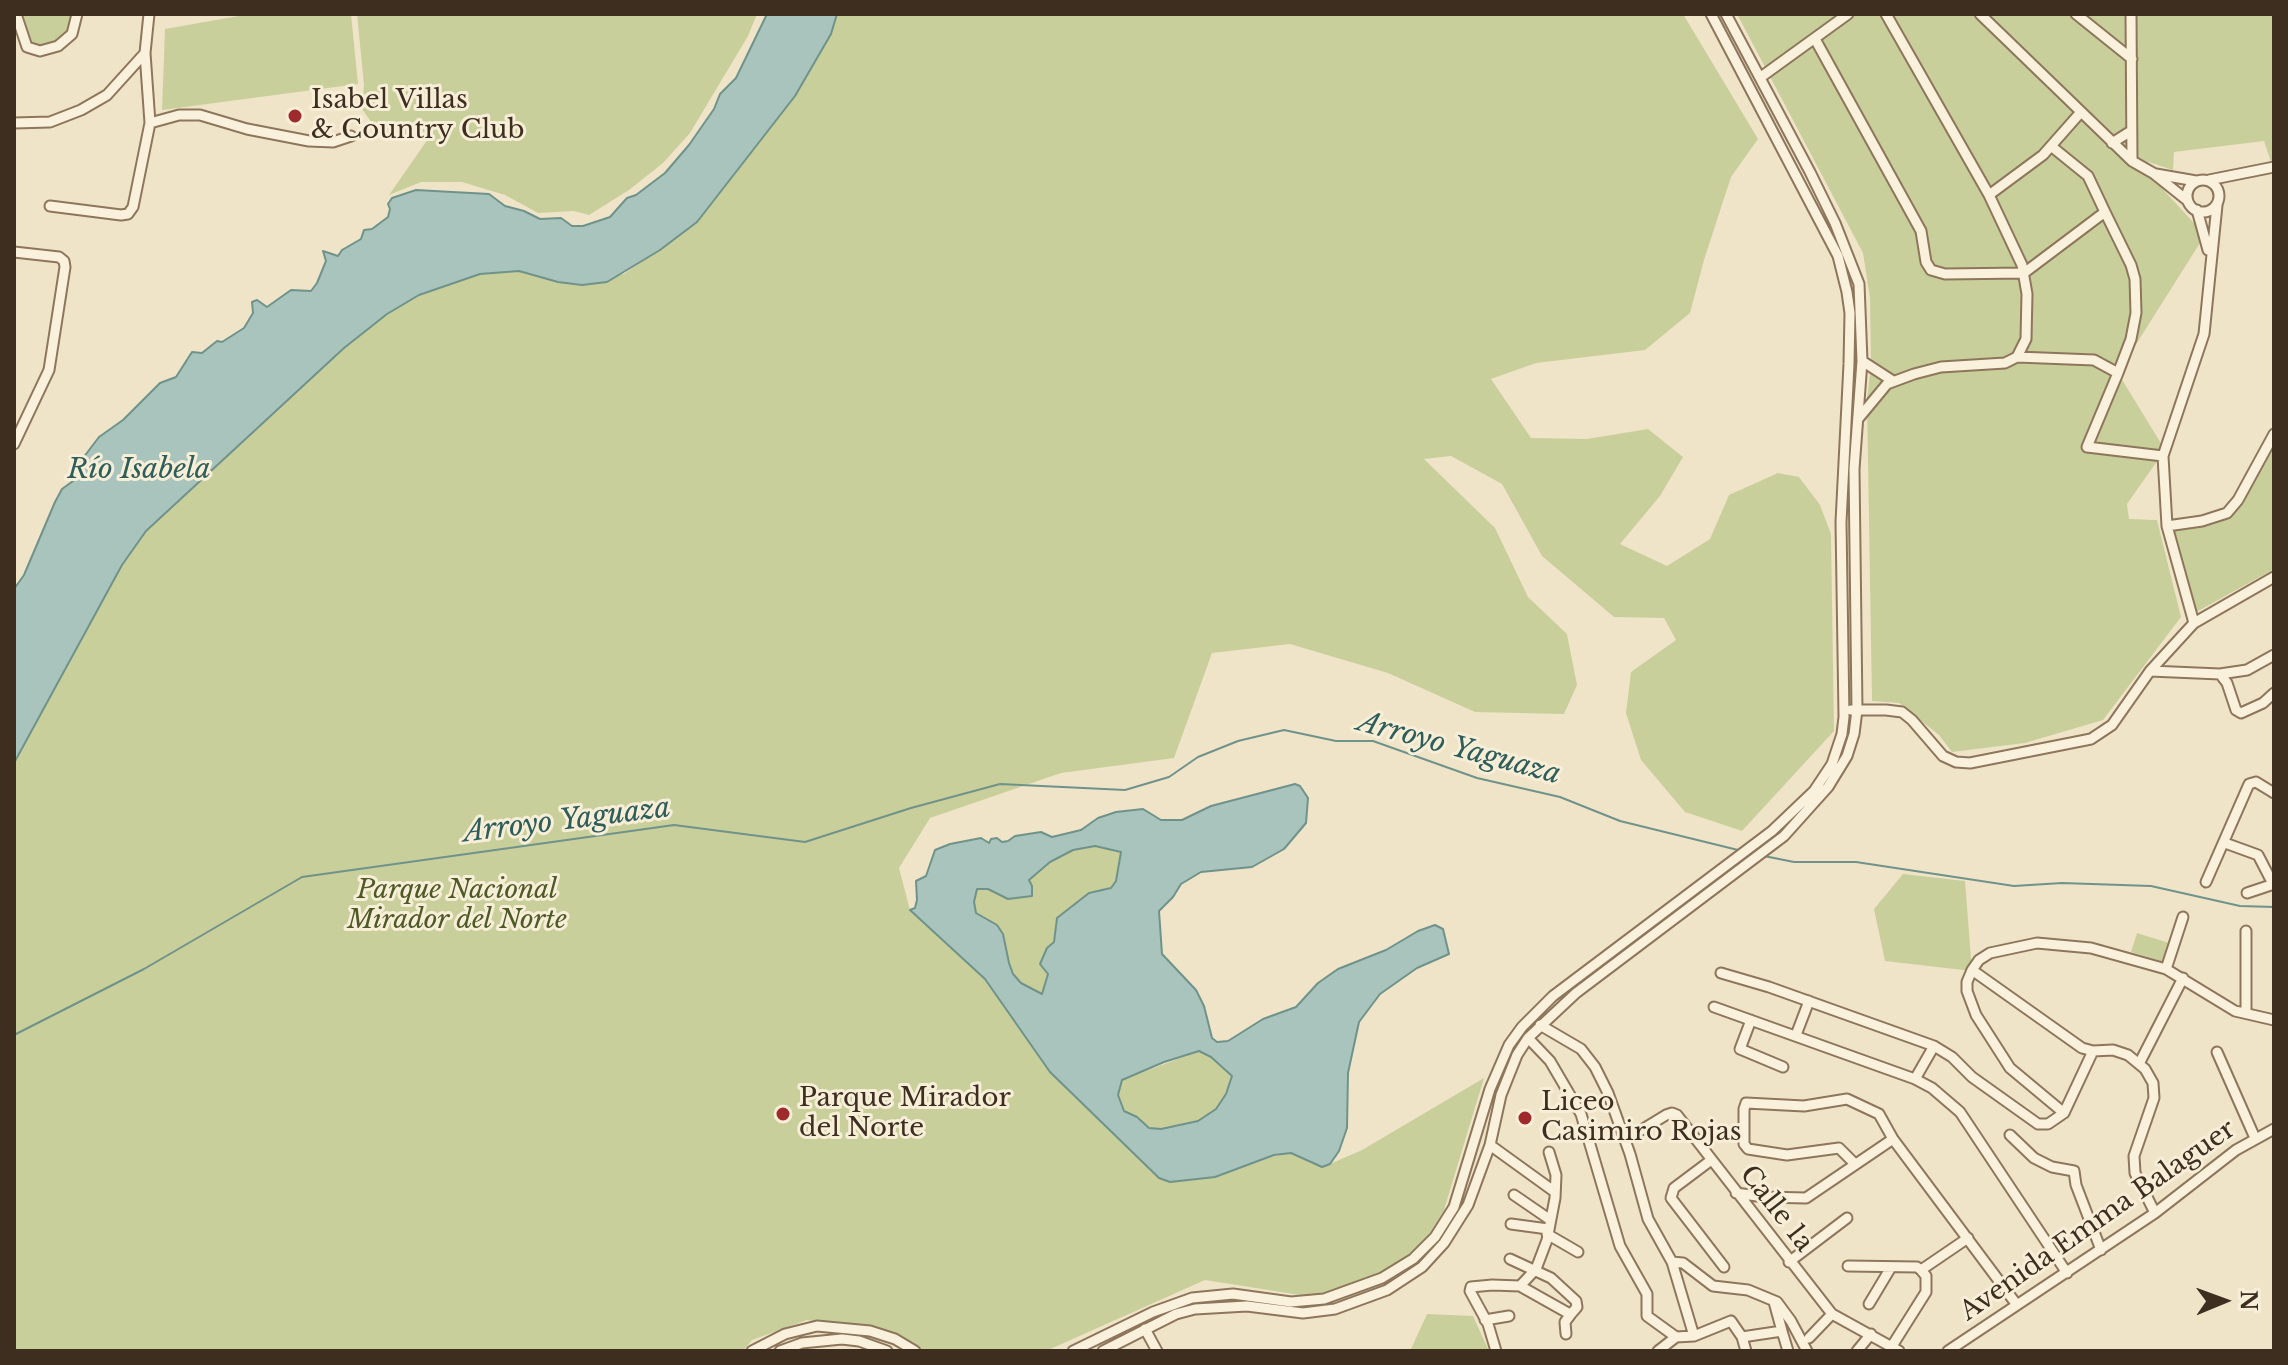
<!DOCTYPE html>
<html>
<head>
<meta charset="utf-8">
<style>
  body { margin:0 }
  #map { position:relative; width:2288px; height:1365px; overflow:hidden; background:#f0e4c8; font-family:"Libre Baskerville",serif }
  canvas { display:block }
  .frame { position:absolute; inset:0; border:16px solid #3d2e20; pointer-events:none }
  .north { position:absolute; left:2184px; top:1261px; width:80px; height:80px; -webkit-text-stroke:6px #f7eed8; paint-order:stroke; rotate:89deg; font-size:22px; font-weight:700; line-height:32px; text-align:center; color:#3d2e20 }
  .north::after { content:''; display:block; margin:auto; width:28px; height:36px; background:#3d2e20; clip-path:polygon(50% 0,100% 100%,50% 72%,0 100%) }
</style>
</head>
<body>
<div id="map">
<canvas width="2288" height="1365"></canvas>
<div class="frame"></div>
<div class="north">N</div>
</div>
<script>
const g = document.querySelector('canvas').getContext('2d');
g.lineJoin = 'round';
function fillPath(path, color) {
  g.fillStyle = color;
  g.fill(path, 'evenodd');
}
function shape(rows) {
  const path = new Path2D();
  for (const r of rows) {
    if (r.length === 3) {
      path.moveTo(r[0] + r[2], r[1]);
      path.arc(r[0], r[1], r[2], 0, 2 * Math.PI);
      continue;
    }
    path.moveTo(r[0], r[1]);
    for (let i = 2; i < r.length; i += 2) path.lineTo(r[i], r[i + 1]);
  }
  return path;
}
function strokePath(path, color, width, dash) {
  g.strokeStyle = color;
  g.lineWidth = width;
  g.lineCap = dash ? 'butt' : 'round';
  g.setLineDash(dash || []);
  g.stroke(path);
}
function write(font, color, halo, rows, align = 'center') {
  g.font = font + ' "Libre Baskerville",serif';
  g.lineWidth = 6;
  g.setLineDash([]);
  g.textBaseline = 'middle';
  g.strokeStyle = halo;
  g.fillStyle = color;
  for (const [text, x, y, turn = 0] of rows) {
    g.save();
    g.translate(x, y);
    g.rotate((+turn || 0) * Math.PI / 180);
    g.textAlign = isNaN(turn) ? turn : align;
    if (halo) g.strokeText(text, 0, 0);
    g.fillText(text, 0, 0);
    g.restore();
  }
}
fillPath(shape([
  [20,14,72,14,69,28,55,42,36,45,29,39],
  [250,14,351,14,358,84,162,110,165,29],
  [357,14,757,14,748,36,690,133,663,163,629,190,589,215,574,211,538,213,505,195,462,182,421,182,389,195,428,139,382,137,362,109,364,85],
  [837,14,1683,14,1758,139,1731,177,1704,260,1690,313,1645,350,1536,363,1491,379,1531,438,1587,439,1648,429,1683,457,1660,496,1620,544,1667,566,1710,539,1729,495,1778,473,1799,477,1820,505,1831,534,1834,731,1742,831,1685,812,1641,760,1626,713,1631,672,1676,640,1664,618,1614,617,1542,556,1502,484,1451,456,1424,459,1495,528,1528,597,1567,634,1577,685,1564,714,1475,712,1388,673,1290,644,1212,653,1174,758,1061,773,930,818,899,868,910,910,985,979,1022,1031,1075,1097,1159,1178,1291,1153,1323,1167,1362,1150,1484,1078,1444,1210,1424,1242,1383,1275,1341,1289,1306,1296,1205,1280,1046,1351,920,1351,876,1331,807,1320,752,1340,743,1351,14,1351,14,763,122,565,146,531,180,499,344,348,387,314,419,295,480,274,519,271,558,282,624,274,697,222,831,34],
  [1737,14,2274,14,2274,161,2271,162,2264,141,2174,152,2173,170,2133,157,2205,235,2118,373,2165,450,2127,504,2129,519,2157,520,2181,617,2103,720,2025,743,1952,752,1939,735,1899,703,1872,701,1867,400,1871,364,1870,298,1863,253],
  [2274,445,2274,569,2191,615,2168,532,2229,518,2238,508],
  [1095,846,1121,852,1116,881,1111,888,1089,893,1057,918,1054,942,1047,948,1048,974,1042,994,1021,983,1013,974,1009,964,1003,934,997,925,976,913,973,902,977,888,988,889,1008,899,1050,862,1073,850],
  [1903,874,1965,881,1972,971,1885,961,1874,909],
  [2137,933,2169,943,2164,962,2131,952],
  [1199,1051,1211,1057,1232,1075,1226,1094,1216,1109,1198,1121,1161,1129,1149,1129,1137,1117,1124,1111,1118,1095,1122,1080],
  [1427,1314,1473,1316,1489,1351,1410,1351]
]), '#c9cf9b');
const water = shape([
  [767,14,837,14,831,34,795,96,697,222,660,250,607,282,582,285,558,282,519,271,480,274,419,295,387,314,344,348,146,531,122,565,14,763,14,589,24,575,55,502,62,489,73,481,80,462,99,437,123,420,160,383,176,377,192,352,202,353,217,341,222,342,244,328,253,313,252,302,257,300,267,307,291,290,311,291,317,283,326,261,323,251,338,256,342,250,361,239,364,230,372,229,388,217,390,209,388,204,392,198,416,190,489,194,505,206,524,211,540,219,561,218,572,226,583,226,610,217,627,198,636,195,665,173,689,145,714,109,720,94,736,78,767,14],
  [1295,784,1300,786,1308,798,1306,823,1284,849,1252,867,1201,872,1181,884,1173,897,1159,911,1162,954,1196,990,1204,1006,1212,1038,1217,1042,1228,1041,1263,1019,1296,1007,1318,983,1338,969,1386,950,1418,931,1435,925,1443,929,1449,954,1417,968,1380,994,1359,1022,1348,1073,1347,1128,1339,1151,1330,1164,1322,1167,1291,1153,1274,1155,1215,1177,1170,1182,1159,1178,1050,1072,985,979,910,910,915,908,917,900,916,881,926,876,935,850,950,844,981,838,989,843,991,839,997,838,1002,842,1008,841,1015,836,1041,832,1052,837,1081,830,1098,818,1116,812,1143,809,1161,820,1182,820,1211,806,1295,784],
  [1095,846,1121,852,1116,881,1111,888,1089,893,1057,918,1054,942,1047,948,1040,964,1048,974,1042,994,1021,983,1013,974,1009,963,1003,934,997,925,976,913,974,902,977,889,988,889,1008,899,1032,896,1032,886,1029,880,1050,862,1073,850,1095,846],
  [1199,1051,1211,1057,1232,1076,1226,1094,1216,1109,1198,1121,1161,1129,1149,1128,1137,1117,1124,1111,1118,1095,1122,1080,1164,1062,1199,1051]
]);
fillPath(water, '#a9c4bc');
strokePath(water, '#6f938a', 2);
strokePath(shape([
  [1764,856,1794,862,1856,862,2014,886,2062,883,2151,886,2240,906,2274,907],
  [14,1035,144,969,302,877,674,825,805,842,911,808,1000,784,1125,790,1169,777,1198,757,1238,741,1284,730,1336,741,1373,741,1477,778,1560,797,1620,821,1738,850]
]), '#6f938a', 2);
const minor = shape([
  [16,14,27,47,40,51,58,46,72,34,77,14],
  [1980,14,2132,161,2153,173,2188,201],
  [2076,14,2132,59],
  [2131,14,2132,161],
  [1815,39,1921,231,1926,262,1931,270,1945,274,2024,273,2105,212,2088,176,2051,146],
  [1761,77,1848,14],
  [14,123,50,122,81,110,107,95,145,53],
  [150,123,179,115,200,115,247,129,309,141,333,142,351,136],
  [2112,143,2131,131],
  [2156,174,2196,181],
  [2203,196,16],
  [2209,180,2274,167],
  [1989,195,2043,155,2081,112],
  [50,206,121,215,128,214,133,207,150,123,145,53,149,14],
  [2197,210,2208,250],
  [14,252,59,257,64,261,65,267,49,370,14,444],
  [2017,357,2094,360,2118,373,2131,339,2136,313,2135,279,2131,265,2105,212],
  [1862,361,1893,381],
  [2118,373,2087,447,2163,456],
  [1858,419,1887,384,1914,374,1941,367,2005,363,2017,357,2026,339,2027,294,2022,265,1989,195,1886,14],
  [2167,526,2202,521,2227,513,2238,500,2274,434],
  [2194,623,2167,526,2163,456,2204,334,2217,205],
  [2150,671,2220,674,2227,683,2236,710,2241,713,2263,703,2274,693],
  [2220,674,2247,670,2274,655],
  [1851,710,1886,710,1902,712,1912,720,1943,756,1956,762,1970,763,2091,739,2112,725,2150,671,2194,623,2274,577],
  [2225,843,2258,855,2273,884],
  [2206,882,2249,784,2256,782,2274,793],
  [2247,893,2274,884],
  [2246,931,2246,1013],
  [2166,969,2183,917],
  [1972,970,2082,1048,2093,1051,2113,1050,2128,1055,2145,1069,2153,1083,2154,1098,2134,1156,2135,1173,2155,1213],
  [1721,973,1769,987,1934,1046,1952,1057,1972,1077,2038,1124,2048,1124,2064,1113,2093,1051],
  [1714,1007,1915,1079,1932,1088,1960,1112,2067,1273],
  [1751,1020,1740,1049,1783,1067],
  [1540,1025,1581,1049,1595,1067,1608,1093,1630,1154,1648,1219,1672,1262,1694,1336],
  [1796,1035,1809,1001],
  [1528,1038,1550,1061,1581,1114,1620,1246,1647,1294,1647,1316,1676,1337],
  [2217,1052,2255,1138],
  [2140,1062,2183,978],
  [1915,1079,1934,1046],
  [2064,1113,2010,1068,1976,1015,1967,991,1967,982,1972,970,1979,960,1990,953,2037,943,2091,948,2166,969,2235,1011,2274,1020],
  [2010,1135,2034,1158,2052,1167,2074,1171,2076,1185,2101,1250],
  [1625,1140,1666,1115,1672,1113,1677,1115,1832,1314,1899,1351],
  [1490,1145,1555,1192],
  [1710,1161,1674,1188,1671,1198,1724,1267],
  [1854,1163,1839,1148,1787,1155,1748,1149,1744,1144,1744,1109,1746,1103,1804,1106,1847,1099,1879,1114,1893,1139,2017,1305],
  [1736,1193,1764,1197,1806,1198,1893,1139],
  [1514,1195,1549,1219],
  [1511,1224,1548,1229],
  [1547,1234,1578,1252],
  [1510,1259,1551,1278,1576,1301,1577,1307,1571,1314,1568,1313,1520,1286],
  [1672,1262,1683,1263,1713,1286,1748,1290,1777,1302,1791,1321,1807,1351],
  [1789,1262,1847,1218],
  [1848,1266,1917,1267,1921,1270,1968,1238],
  [1774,1302,1782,1331],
  [1869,1304,1890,1269],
  [1485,1320,1509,1316],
  [1145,1329,1157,1351],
  [1566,1334,1565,1322,1571,1314],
  [1676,1337,1694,1336,1731,1321,1742,1337,1746,1351],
  [1742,1337,1782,1331,1788,1351],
  [1809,1338,1832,1314],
  [1892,1346,1926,1292,1926,1276,1921,1270],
  [752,1351,785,1334,817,1326,870,1331,895,1339,915,1351],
  [780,1351,802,1343,842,1339,859,1341,887,1351],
  [1073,1351,1153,1312,1192,1298,1233,1294,1291,1302,1324,1299,1382,1278,1413,1259,1435,1237,1454,1207,1490,1089,1509,1045,1522,1027,1553,996,1772,831,1814,791,1832,764,1842,734,1844,717,1841,522,1849,364,1850,313,1847,292,1838,256,1711,14],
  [1103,1351,1176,1314,1195,1309,1247,1306,1303,1313,1335,1309,1387,1290,1422,1267,1444,1243,1468,1205,1490,1145,1501,1095,1517,1055,1528,1038,1576,993,1784,836,1828,787,1847,756,1854,734,1857,710,1854,469,1862,361,1859,284,1835,223,1810,172,1726,14],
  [1496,1351,1488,1324,1470,1291,1471,1287,1492,1285,1520,1286,1536,1269,1547,1240,1555,1198,1556,1175,1549,1152],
  [1658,1351,1676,1337],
  [1857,1351,1871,1334],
  [1948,1351,2155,1213,2236,1150,2274,1129]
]);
strokePath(minor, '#8d765c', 13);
strokePath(minor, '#faf1dc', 9);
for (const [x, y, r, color] of [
  [295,116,8,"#9e2a2b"],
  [783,1114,8,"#9e2a2b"],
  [1525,1118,8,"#9e2a2b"]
]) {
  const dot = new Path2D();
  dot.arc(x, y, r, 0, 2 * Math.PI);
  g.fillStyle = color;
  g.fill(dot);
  strokePath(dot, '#f7eed8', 3);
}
write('26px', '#3d2e20', '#f7eed8', [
  ["Isabel Villas",311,101],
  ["& Country Club",311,131],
  ["Parque Mirador",799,1099],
  ["del Norte",799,1129],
  ["Liceo",1541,1103],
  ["Casimiro Rojas",1541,1133]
], 'left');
write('italic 26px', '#4d5a26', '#f7eed8', [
  ["Parque Nacional",457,891],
  ["Mirador del Norte",457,921]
]);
write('26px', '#3d2e20', '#f7eed8', [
  ["Calle 1a",1776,1209,52],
  ["Avenida Emma Balaguer",2098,1221,-35]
]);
write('italic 28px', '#2f5d5a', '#f7eed8', [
  ["Río Isabela",139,470],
  ["Arroyo Yaguaza",1459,749,15],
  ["Arroyo Yaguaza",567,821,-7]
]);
</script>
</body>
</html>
